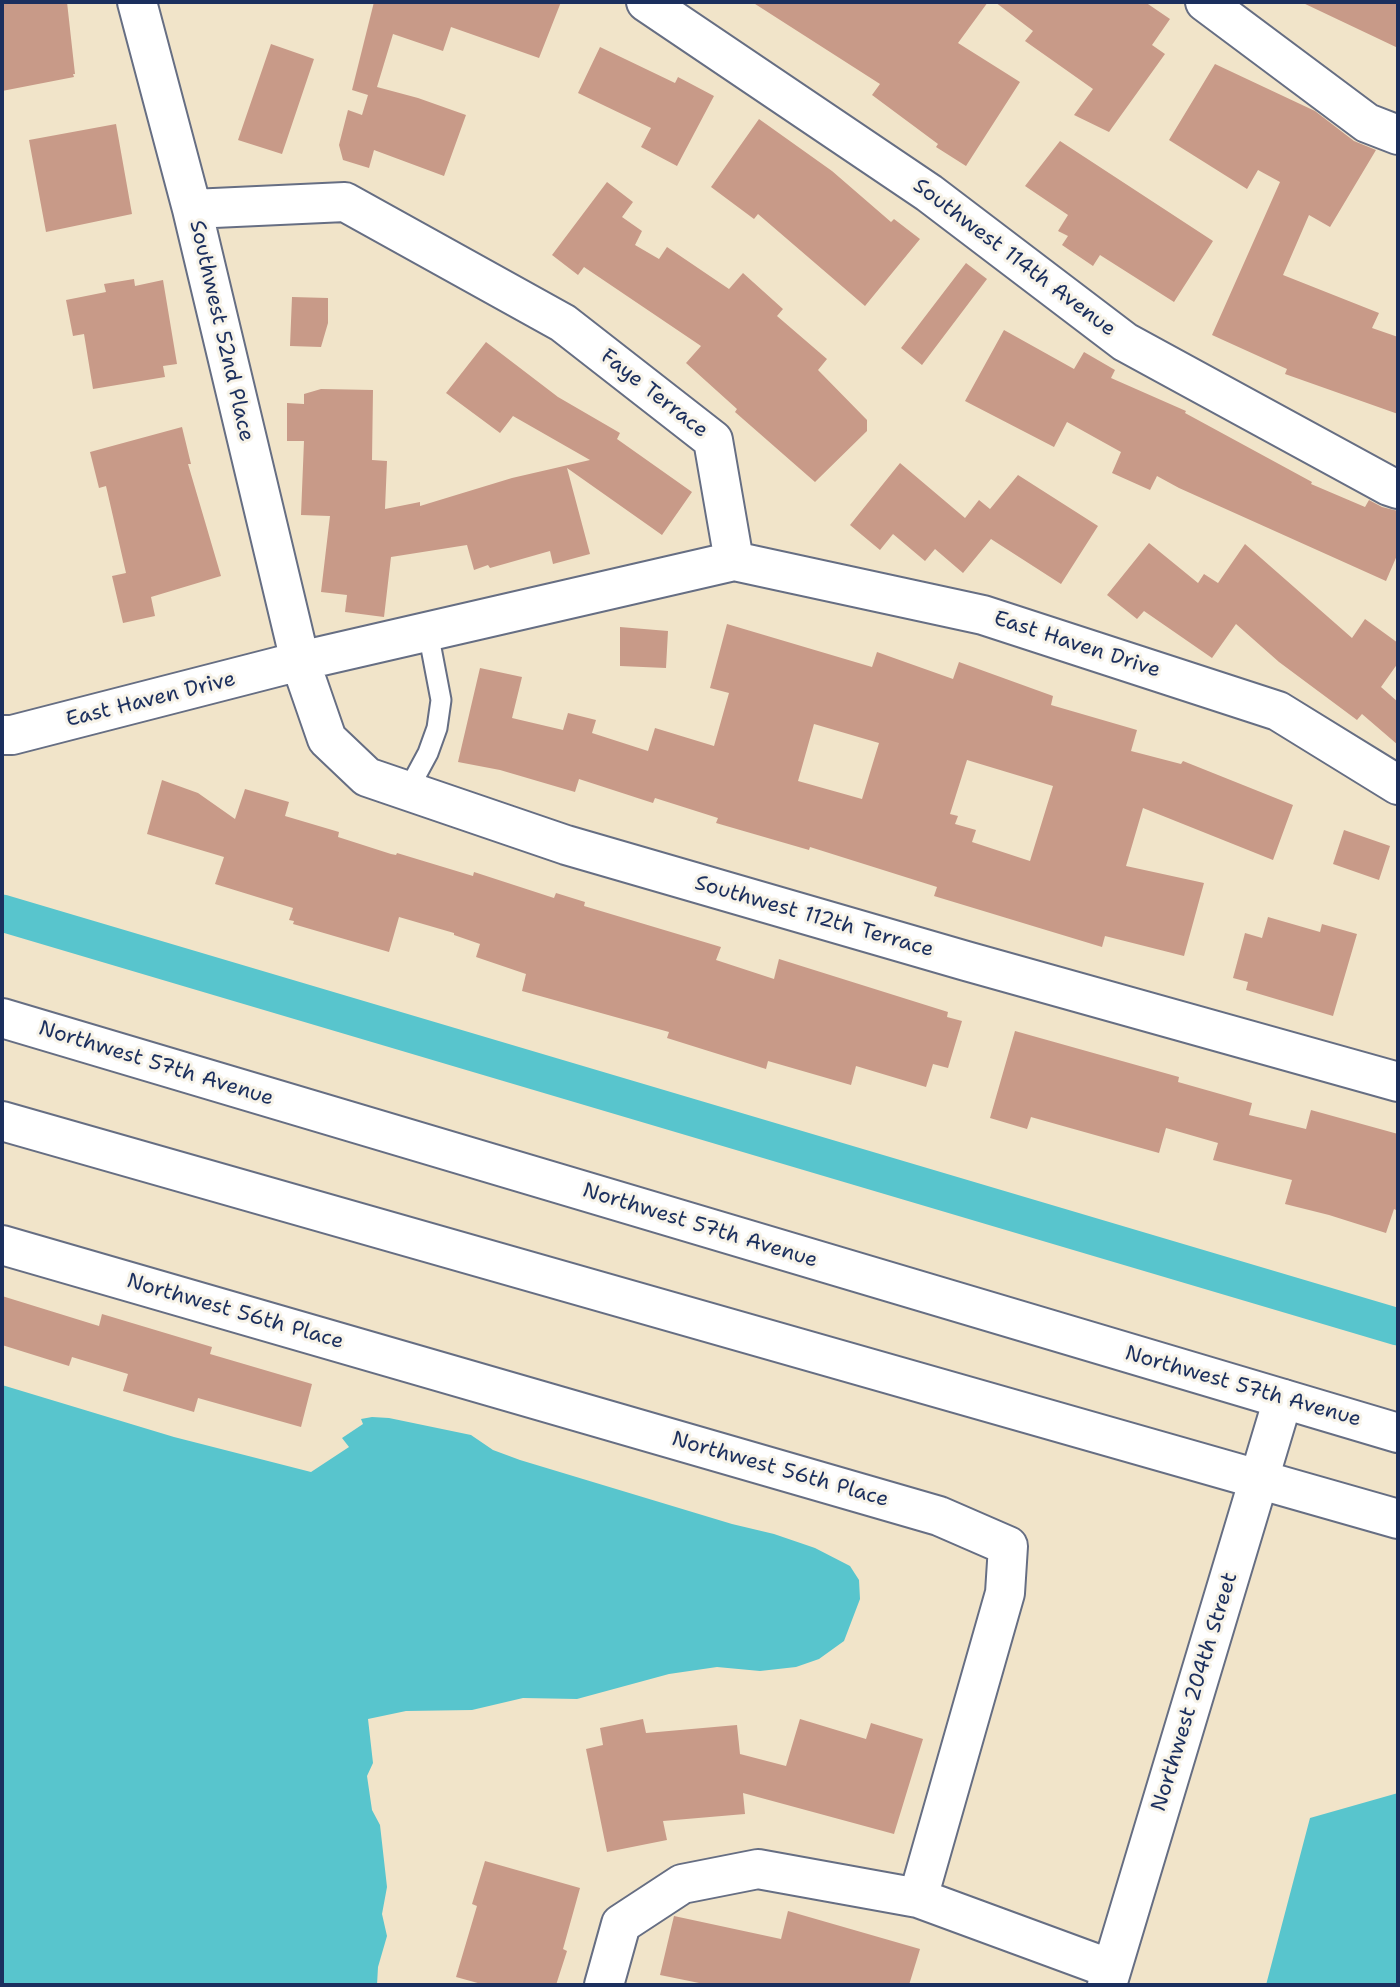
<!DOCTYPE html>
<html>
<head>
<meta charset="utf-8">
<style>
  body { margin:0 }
  #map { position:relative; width:1400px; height:1987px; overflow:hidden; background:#f1e4c9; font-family:"Shantell Sans",sans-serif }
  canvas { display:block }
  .frame { position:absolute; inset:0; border:4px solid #1b2f5e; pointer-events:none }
</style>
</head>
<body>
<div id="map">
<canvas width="1400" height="1987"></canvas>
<div class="frame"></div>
</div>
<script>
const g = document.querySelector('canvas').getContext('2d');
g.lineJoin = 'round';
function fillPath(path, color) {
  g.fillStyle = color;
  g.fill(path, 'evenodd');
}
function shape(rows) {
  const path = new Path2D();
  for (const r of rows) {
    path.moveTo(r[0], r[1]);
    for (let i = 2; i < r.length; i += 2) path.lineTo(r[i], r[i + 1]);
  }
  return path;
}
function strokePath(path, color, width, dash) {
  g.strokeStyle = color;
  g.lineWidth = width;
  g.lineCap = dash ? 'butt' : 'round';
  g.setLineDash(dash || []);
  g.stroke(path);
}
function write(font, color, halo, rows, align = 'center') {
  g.font = font + ' "Shantell Sans",sans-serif';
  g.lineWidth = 6;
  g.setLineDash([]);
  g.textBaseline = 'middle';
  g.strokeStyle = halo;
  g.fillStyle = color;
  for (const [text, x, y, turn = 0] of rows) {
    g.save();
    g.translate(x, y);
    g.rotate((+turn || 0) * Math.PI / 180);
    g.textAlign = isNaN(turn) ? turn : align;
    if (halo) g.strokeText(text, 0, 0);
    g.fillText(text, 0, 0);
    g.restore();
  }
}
fillPath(shape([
  [2,1385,174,1437,311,1472,349,1447,342,1438,363,1424,361,1419,372,1417,389,1418,471,1435,493,1450,520,1460,732,1524,774,1534,815,1548,850,1566,859,1580,860,1599,844,1641,819,1659,796,1667,760,1671,717,1667,669,1674,577,1699,523,1698,472,1710,406,1711,368,1719,373,1763,367,1776,372,1810,380,1825,387,1887,382,1914,387,1936,378,1967,377,1985,2,1985],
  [1398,1793,1398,1985,1266,1985,1310,1818]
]), '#58c5cd');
strokePath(shape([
  [2,913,1398,1327]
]), '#58c5cd', 37);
fillPath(shape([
  [2,2,67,2,75,74,73,74,74,77,2,91],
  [374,2,561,2,539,58,451,27,443,51,393,34,377,87,418,98,466,115,444,176,374,150,369,168,343,160,339,145,348,110,362,115,368,95,352,90],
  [752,2,988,2,958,43,1020,82,966,166,936,147,938,144,872,95,880,84],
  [995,2,1145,2,1170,19,1152,45,1165,54,1109,132,1074,115,1093,89,1025,41,1033,31],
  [1301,2,1398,2,1398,48],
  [271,44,314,59,282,154,238,140],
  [600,47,675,83,678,77,714,96,677,166,641,147,651,128,578,93],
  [1215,64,1315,111,1354,141,1376,150,1330,227,1309,215,1283,275,1379,313,1372,328,1398,337,1398,414,1285,374,1287,369,1212,335,1280,182,1258,170,1247,189,1169,140],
  [759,119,832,171,891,222,894,219,920,239,865,306,758,214,754,219,711,187],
  [116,124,132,214,46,232,29,140],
  [1060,141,1213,241,1174,302,1100,255,1093,266,1062,245,1068,236,1058,231,1068,215,1025,186],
  [607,182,633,202,622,217,642,231,635,245,659,259,667,247,729,289,743,273,783,309,777,316,827,359,818,370,867,420,867,431,815,482,735,412,737,409,686,363,701,346,584,267,578,275,552,255],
  [966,263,987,279,922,365,901,348],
  [134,279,135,286,163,280,177,364,163,366,165,377,93,389,84,334,73,336,66,300,106,292,104,284],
  [292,297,328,298,328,323,321,347,290,346],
  [1004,330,1074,369,1084,352,1115,370,1111,378,1186,411,1185,413,1312,482,1311,484,1365,507,1369,500,1382,507,1398,511,1398,553,1386,581,1179,488,1157,476,1150,490,1112,473,1121,452,1067,422,1054,447,965,401],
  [486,342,558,397,620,433,617,439,692,492,662,535,567,468,590,554,553,564,550,551,490,568,488,565,474,570,467,545,391,557,384,617,345,612,347,595,321,592,330,516,301,515,304,441,287,441,287,403,304,404,304,394,321,389,373,390,372,460,387,461,385,509,420,502,420,506,512,478,590,460,513,416,500,433,446,393],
  [182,427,191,464,188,464,221,576,151,597,155,616,123,623,112,576,126,573,106,486,99,488,90,452],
  [900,463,965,518,979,500,990,509,1018,475,1098,526,1061,584,991,539,963,573,935,549,925,561,893,534,880,550,850,525],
  [1149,543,1198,583,1204,574,1218,583,1245,544,1352,638,1365,619,1398,643,1398,663,1381,687,1398,702,1398,745,1362,714,1357,720,1279,662,1236,624,1212,658,1144,611,1137,619,1107,595],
  [727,624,872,667,877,652,953,679,959,662,1053,696,1051,705,1137,730,1131,751,1181,764,1183,761,1293,805,1273,860,1143,808,1126,866,1204,883,1184,956,1105,936,1102,947,934,896,937,887,810,847,809,850,716,823,718,818,655,798,653,803,579,779,575,792,500,770,458,762,480,668,522,677,512,718,563,730,568,713,596,720,592,733,648,751,655,728,714,746,729,693,710,688],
  [814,724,879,743,862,799,798,781],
  [967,760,1053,786,1030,861,972,842,976,830,955,824,958,816,950,814],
  [620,627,668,631,666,668,620,666],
  [162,780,198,793,235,819,245,789,289,802,285,816,339,832,338,837,391,854,396,855,397,853,473,876,474,872,554,898,556,893,585,902,584,906,721,947,716,960,774,979,779,959,948,1012,947,1017,962,1021,948,1068,933,1064,926,1087,856,1066,851,1085,768,1061,766,1069,667,1038,669,1032,522,991,526,974,476,957,480,944,454,935,454,933,399,917,389,952,293,924,294,921,289,920,293,908,215,884,224,857,147,834],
  [1344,830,1390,846,1379,880,1333,864],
  [1268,917,1320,932,1322,924,1357,934,1333,1016,1246,990,1248,982,1233,978,1245,933,1262,938],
  [1015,1031,1179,1077,1178,1082,1252,1103,1249,1115,1306,1129,1311,1110,1398,1134,1398,1211,1394,1209,1386,1233,1329,1215,1285,1204,1292,1180,1213,1160,1218,1143,1166,1128,1159,1153,1031,1117,1027,1129,990,1118],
  [2,1296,99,1326,102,1314,212,1347,210,1354,312,1384,301,1427,198,1398,194,1412,123,1391,128,1374,72,1357,69,1366,2,1345],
  [643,1719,646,1733,737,1725,740,1754,786,1766,800,1719,866,1739,871,1723,923,1739,894,1834,743,1793,745,1814,663,1821,667,1840,607,1852,586,1749,603,1745,600,1728],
  [485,1861,580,1888,563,1949,567,1951,556,1985,485,1985,456,1977,477,1906,472,1904],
  [788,1911,920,1949,909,1985,709,1985,660,1975,674,1916,781,1939]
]), '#c89a88');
const service = shape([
  [407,792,428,753,437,728,441,700,428,632]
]);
const minor = shape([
  [137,2,192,209,300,661,327,739,367,777,566,845,966,961,1398,1082],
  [646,2,929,193,1125,342,1389,486,1398,489],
  [1205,2,1367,123,1398,135],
  [192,209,345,202,563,323,713,440,734,561],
  [2,735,12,735,300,661,734,561,983,615,1278,711,1398,785],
  [2,1245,939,1516,1008,1546,1005,1593,918,1898],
  [604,1985,621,1924,682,1884,758,1869,918,1898,1111,1969],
  [1107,1985,1283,1399]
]);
const primary = shape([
  [2,1018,1398,1433],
  [2,1121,1398,1519]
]);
strokePath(service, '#666e83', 23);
strokePath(minor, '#666e83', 42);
strokePath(primary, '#666e83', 42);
strokePath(service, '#fff', 19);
strokePath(minor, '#fff', 38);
strokePath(primary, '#fff', 38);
write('21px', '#1b2f5e', '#f7f3e8', [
  ["Southwest 114th Avenue",1014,258,37],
  ["Southwest 52nd Place",221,331,77],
  ["Faye Terrace",654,394,38],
  ["East Haven Drive",1077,645,18],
  ["East Haven Drive",151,700,-14],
  ["Southwest 112th Terrace",814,917,16],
  ["Northwest 57th Avenue",156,1064,17],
  ["Northwest 57th Avenue",700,1226,17],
  ["Northwest 56th Place",235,1312,16],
  ["Northwest 57th Avenue",1243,1387,16],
  ["Northwest 56th Place",780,1470,16],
  ["Northwest 204th Street",1195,1692,-73]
]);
</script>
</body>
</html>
